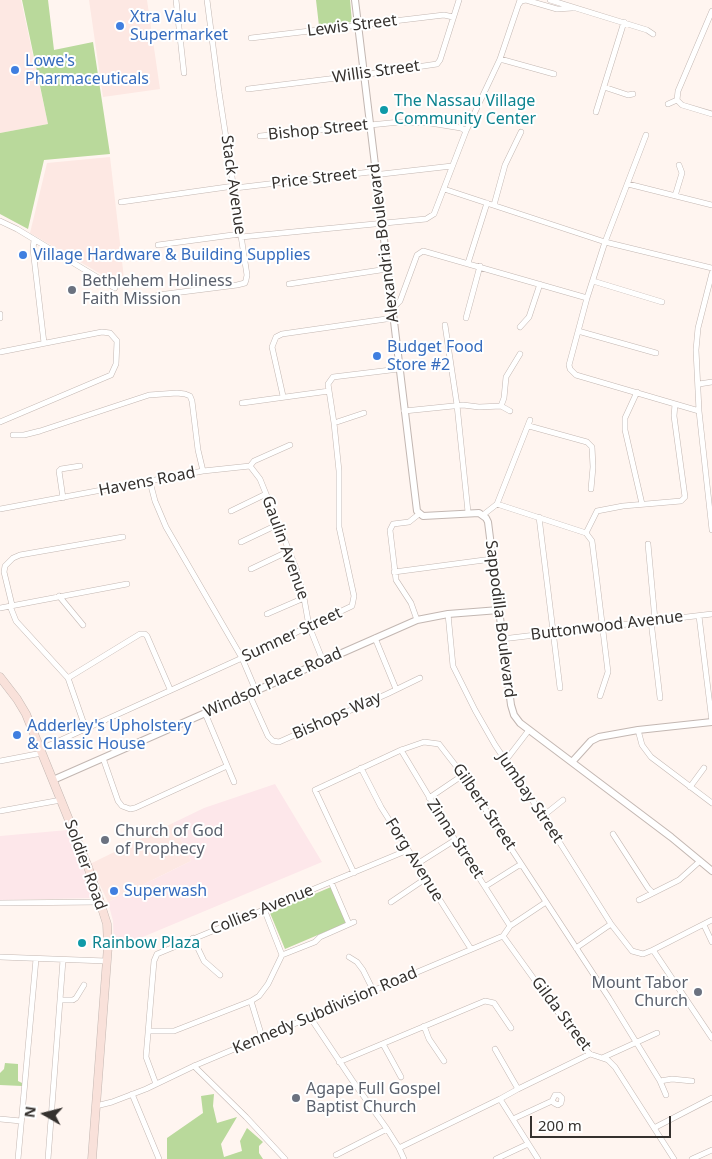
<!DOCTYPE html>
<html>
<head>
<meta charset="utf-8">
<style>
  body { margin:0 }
  #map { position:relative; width:712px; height:1159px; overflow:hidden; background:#fff5f0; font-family:"Noto Sans",sans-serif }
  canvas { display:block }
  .north { position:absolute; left:20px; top:1089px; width:50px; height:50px; -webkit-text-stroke:4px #fff; paint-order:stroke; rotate:278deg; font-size:14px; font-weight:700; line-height:20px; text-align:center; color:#35312e }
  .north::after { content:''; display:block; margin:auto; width:18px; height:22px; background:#35312e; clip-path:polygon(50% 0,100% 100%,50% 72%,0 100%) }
  .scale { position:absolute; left:530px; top:1116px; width:141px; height:22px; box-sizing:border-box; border:2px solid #35312e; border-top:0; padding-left:6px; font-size:15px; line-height:18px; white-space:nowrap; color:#35312e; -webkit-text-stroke:4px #fff; paint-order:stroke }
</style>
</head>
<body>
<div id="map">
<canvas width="712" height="1159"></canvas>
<div class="north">N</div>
<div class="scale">200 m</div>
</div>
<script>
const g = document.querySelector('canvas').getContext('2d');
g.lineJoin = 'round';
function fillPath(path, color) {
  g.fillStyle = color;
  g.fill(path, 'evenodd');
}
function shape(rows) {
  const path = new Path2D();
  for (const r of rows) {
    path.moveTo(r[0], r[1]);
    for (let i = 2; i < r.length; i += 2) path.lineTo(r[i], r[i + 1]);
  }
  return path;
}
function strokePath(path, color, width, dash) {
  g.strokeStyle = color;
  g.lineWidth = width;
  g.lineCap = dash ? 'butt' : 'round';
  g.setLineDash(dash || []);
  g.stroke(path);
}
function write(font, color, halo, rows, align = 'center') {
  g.font = font + ' "Noto Sans",sans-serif';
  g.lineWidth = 4;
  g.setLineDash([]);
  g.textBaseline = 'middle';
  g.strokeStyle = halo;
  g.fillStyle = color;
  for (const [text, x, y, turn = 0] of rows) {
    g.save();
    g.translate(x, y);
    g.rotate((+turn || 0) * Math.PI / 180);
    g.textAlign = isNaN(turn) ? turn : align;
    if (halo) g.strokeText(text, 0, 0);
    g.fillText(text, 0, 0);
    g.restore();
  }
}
fillPath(shape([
  [0,0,21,0,48,124,0,133],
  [89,0,147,0,160,89,103,97],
  [110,157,120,243,125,288,30,233,47,163],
  [173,823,191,861,108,902,90,864]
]), '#fde8e3');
fillPath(shape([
  [275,784,322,862,114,949,113,921,108,902,191,861,173,823,204,808],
  [68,830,95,898,0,900,0,836]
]), '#fde7ea');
fillPath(shape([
  [22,0,48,0,54,50,93,42,110,154,44,160,28,229,0,214,0,133,48,124],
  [316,0,350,0,352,22,319,26],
  [331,887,346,923,285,949,270,913],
  [5,1063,18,1064,18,1081,22,1083,22,1086,0,1085,0,1073,4,1069],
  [214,1094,213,1106,217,1123,237,1117,221,1144,224,1157,242,1151,240,1141,247,1128,263,1142,259,1146,259,1153,263,1159,167,1159,167,1138,203,1113,201,1096]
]), '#b9d99b');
const minor = shape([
  [176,0,184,73],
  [550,0,647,30,653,34],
  [519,4,521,1,526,0,557,9,572,8],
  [251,38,444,15,453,17],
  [500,59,554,74],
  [604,87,628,95,633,94],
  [248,89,369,74,437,64,440,60,459,0],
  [677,100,678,91,712,11],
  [677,100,682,105,712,114],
  [668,104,677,100],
  [596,112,624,22],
  [646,135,605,242,587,298,569,365,570,369,576,375,699,411],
  [260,136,400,122,430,123,461,128,466,131],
  [628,184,712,205],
  [235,188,370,172,382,174,452,166],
  [444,189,605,242,712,268],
  [675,196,682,173,679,165],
  [121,202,234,186],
  [494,205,505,165,521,132],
  [0,221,17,229,115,288],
  [241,237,426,219,434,214,466,131,500,59,520,0],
  [34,240,33,249,44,343],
  [158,245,240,234],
  [468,263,487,203],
  [712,273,698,328,696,350,699,411,712,530],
  [593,281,662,302],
  [289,284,387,269],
  [158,295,237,285,245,283,246,280,247,275,219,92,207,0],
  [392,309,400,301,417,255,423,251,587,298],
  [0,314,0,318],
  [466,318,480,266],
  [445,325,457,405,468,512],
  [520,327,529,317,540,284],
  [578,331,656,353],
  [0,352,102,332,110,333,117,341,116,364,111,375,0,422],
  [699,384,712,382],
  [637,392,625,418,625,430,642,504],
  [283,396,272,347,276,337,282,334,393,318],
  [242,403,329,391],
  [501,406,510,411],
  [404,411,463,405,479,407,501,406,504,398,506,377,520,354],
  [334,423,364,413],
  [529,426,587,442,592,447,593,467,591,489],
  [13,435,24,435,40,431,149,395,177,393,185,394,190,396,192,401,198,450,203,471],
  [250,466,260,479,296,568,304,598,309,626,323,661],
  [250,466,254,461,290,445],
  [150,482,155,501,166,527,242,658,256,691],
  [63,498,59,471,61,469,80,466],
  [497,504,586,533,592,541,608,672,600,696],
  [0,509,203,471,250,466],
  [231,511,266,494],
  [483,515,497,504,530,420],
  [539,517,560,688],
  [586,533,597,511,623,506,681,501,685,497,674,416,675,404],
  [241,542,279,524],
  [648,544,655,620],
  [251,569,289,551],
  [394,572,492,559],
  [59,596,83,625],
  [12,605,4,572,5,566,13,558,20,555,123,537],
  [10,606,16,621,68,678,85,727],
  [0,608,127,584],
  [267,614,304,598],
  [448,614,453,666,475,710,495,745,543,816,611,924,632,951,643,954,653,950,712,920],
  [699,616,712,722],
  [417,620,411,603,396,580,390,530,393,524,409,522,419,514],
  [651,621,660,698],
  [375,638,396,689],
  [502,639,712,614],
  [68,678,140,634,145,634,147,636,170,689],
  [249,694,268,736,273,741,279,742,387,694,420,678],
  [205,713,234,782],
  [638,730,642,745,651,757,712,803],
  [41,749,242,658,352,606,354,596,339,527,339,471,334,423,328,384,333,377,399,369],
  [401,750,455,840,510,926],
  [103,758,118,801,122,806,130,809,135,808,227,766],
  [506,760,529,730],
  [0,761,42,753],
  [361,768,381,807,471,949],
  [690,787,704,768],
  [429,798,463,775],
  [0,811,61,800],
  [543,816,563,800],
  [613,834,648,888,653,893,679,880,700,861],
  [417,864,455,840],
  [354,873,315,790,401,750,424,742,439,744,463,775,609,998,660,1081,666,1095],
  [331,882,349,924],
  [486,886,521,864],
  [639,900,653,893],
  [391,902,425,879],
  [0,903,100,902],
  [704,925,712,942],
  [503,936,583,1047,590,1054,608,1060,615,1067,674,1159],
  [193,938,204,961,220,975],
  [576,948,611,924],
  [653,950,712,1038],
  [282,955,315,942,320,937,354,922],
  [0,957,106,961],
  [349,957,357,962,363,970,373,990],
  [60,1000,73,1000,76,998,84,985],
  [251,1001,262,1037],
  [310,1017,352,1080,387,1129,399,1148,404,1159],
  [424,1026,429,1039,444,1061],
  [149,1031,174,1031,251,1001,259,996,268,984,282,955,264,909],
  [383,1044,401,1077],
  [495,1049,518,1089],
  [602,1058,657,1033],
  [339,1062,485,1001,494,1003,511,1028],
  [194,1066,246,1117,285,1159],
  [660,1081,672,1079,692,1081],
  [156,1084,146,1057,154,961,157,954,408,850],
  [132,1094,159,1159],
  [500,1099,518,1089,590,1054],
  [96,1106,112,1102,146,1089,194,1066,503,936,510,926,546,902],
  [0,1119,21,1121],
  [513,1119,552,1101,555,1095,559,1095,562,1098,561,1103,558,1105,554,1103,552,1101],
  [654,1128,712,1098],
  [399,1148,500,1099,538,1159],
  [336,1155,387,1129],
  [18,1159,36,959],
  [48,1159,63,960],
  [496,1159,528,1144],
  [692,1159,712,1150]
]);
const tertiary = shape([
  [355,0,417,511,423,516,479,513,486,518,488,522,511,705,514,715,520,723,671,837,712,871],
  [572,762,591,741,599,737,638,730,712,722],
  [53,780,417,620,448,614,499,610]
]);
const secondary = shape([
  [0,677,17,699,26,714,88,867,100,902,107,924,108,946,92,1159]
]);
strokePath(minor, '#c3b7b2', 6);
strokePath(tertiary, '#c3b7b2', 8);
strokePath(secondary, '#c3b7b2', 9);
strokePath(minor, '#fff', 5);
strokePath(tertiary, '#fff', 6);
strokePath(secondary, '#f9e1da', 8);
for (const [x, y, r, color] of [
  [120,26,5,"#3f7fe0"],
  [15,70,5,"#3f7fe0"],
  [384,110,5,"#0f9aa8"],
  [23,255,5,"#3f7fe0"],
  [72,290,5,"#6b7280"],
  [377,356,5,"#3f7fe0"],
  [17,735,5,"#3f7fe0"],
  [105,840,5,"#6b7280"],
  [114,891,5,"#3f7fe0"],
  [82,943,5,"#0f9aa8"],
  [698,992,5,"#6b7280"],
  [296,1098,5,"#6b7280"]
]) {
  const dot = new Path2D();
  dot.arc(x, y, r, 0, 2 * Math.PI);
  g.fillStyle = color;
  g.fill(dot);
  strokePath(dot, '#fff', 2);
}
write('16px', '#366cbe', '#fff', [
  ["Xtra Valu",130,17],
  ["Supermarket",130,35],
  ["Lowe's",25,61],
  ["Pharmaceuticals",25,79],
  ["Village Hardware & Building Supplies",33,255],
  ["Budget Food",387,347],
  ["Store #2",387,365],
  ["Adderley's Upholstery",27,726],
  ["& Classic House",27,744],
  ["Superwash",124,891]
], 'left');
write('16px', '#35312e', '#fff', [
  ["Lewis Street",352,26,-7],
  ["Willis Street",376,72,-8],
  ["Bishop Street",318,130,-6],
  ["Price Street",314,179,-7],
  ["Stack Avenue",233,185,82],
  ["Alexandria Boulevard",384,243,-97],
  ["Havens Road",147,482,-11],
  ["Gaulin Avenue",285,548,70],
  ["Sappodilla Boulevard",500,619,83],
  ["Buttonwood Avenue",607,626,-7],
  ["Sumner Street",292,635,-25],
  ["Windsor Place Road",273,683,-24],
  ["Bishops Way",337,716,-24],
  ["Jumbay Street",530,798,56],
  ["Gilbert Street",484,807,56],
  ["Zinna Street",455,839,57],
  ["Forg Avenue",414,860,58],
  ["Soldier Road",85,865,70],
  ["Collies Avenue",262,910,-22],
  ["Kennedy Subdivision Road",325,1011,-23],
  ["Gilda Street",561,1014,53]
]);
write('16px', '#0d838f', '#fff', [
  ["The Nassau Village",394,101],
  ["Community Center",394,119],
  ["Rainbow Plaza",92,943]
], 'left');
write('16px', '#5b616d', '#fff', [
  ["Bethlehem Holiness",82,281],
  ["Faith Mission",82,299],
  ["Church of God",115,831],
  ["of Prophecy",115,849],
  ["Mount Tabor",688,983,"right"],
  ["Church",688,1001,"right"],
  ["Agape Full Gospel",306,1089],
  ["Baptist Church",306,1107]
], 'left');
</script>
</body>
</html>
